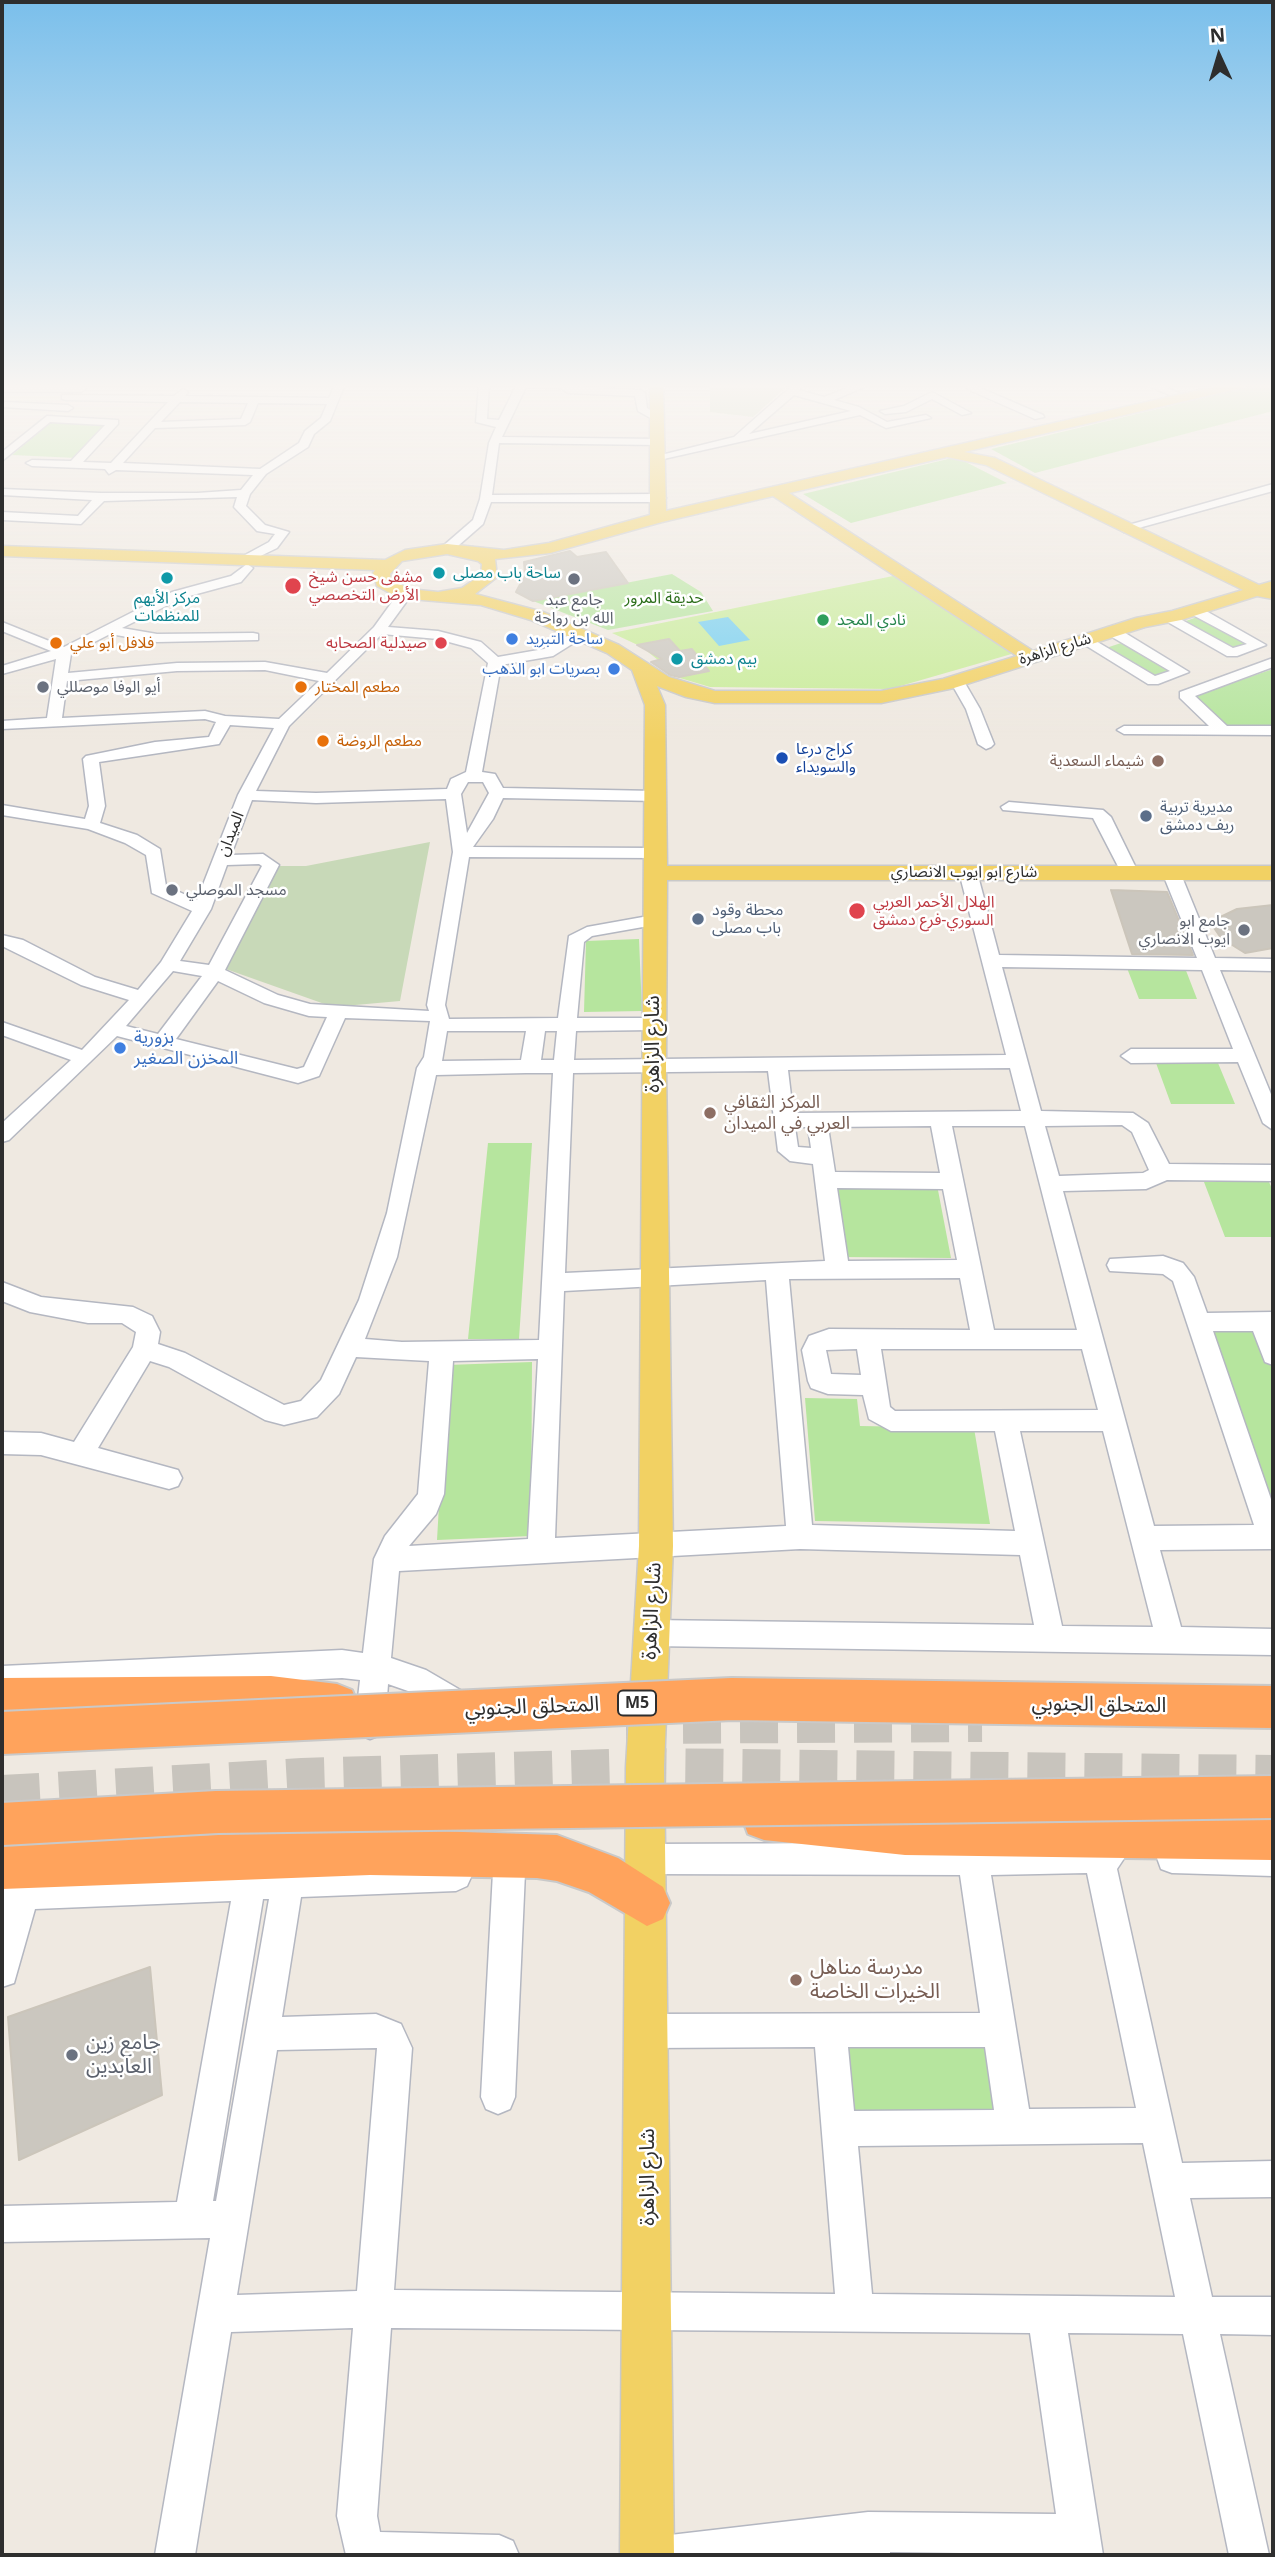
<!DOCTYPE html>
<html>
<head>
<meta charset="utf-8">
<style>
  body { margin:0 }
  #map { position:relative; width:1275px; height:2557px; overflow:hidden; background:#efe9e1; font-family:"Noto Sans",sans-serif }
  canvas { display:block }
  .frame { position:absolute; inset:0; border:4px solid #2e2e2e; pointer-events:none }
  .north { position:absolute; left:1184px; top:21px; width:70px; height:70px; -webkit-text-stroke:5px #fff; paint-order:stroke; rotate:356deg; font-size:19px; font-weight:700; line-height:28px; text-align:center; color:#2e2e2e }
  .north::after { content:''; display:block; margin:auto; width:24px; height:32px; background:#2e2e2e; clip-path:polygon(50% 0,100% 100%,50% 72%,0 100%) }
</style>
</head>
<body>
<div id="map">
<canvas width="1275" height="2557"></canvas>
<div class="frame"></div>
<div class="north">N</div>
</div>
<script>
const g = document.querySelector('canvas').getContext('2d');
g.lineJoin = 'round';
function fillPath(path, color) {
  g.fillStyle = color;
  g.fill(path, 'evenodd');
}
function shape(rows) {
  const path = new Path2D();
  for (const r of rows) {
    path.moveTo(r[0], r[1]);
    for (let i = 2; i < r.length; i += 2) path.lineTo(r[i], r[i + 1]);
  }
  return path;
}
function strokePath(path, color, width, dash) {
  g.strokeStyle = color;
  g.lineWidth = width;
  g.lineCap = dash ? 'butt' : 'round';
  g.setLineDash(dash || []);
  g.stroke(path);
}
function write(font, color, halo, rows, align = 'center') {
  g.font = font + ' "Noto Sans","Noto Sans Arabic",sans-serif';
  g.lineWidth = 5;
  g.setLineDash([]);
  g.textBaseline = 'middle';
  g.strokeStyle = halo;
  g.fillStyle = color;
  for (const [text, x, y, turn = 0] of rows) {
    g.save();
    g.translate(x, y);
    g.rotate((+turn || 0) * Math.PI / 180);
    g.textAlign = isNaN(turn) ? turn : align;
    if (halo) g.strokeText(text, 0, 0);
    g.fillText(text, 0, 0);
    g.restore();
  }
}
fillPath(shape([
  [1261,384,1273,384,1273,411,1035,473,991,449],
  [50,423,105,425,76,458,12,455],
  [956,457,1007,483,851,523,803,494],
  [672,574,701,592,713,611,608,630,533,601],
  [1200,616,1252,644,1232,651,1180,623],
  [1124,642,1175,672,1154,679,1103,649],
  [1273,669,1273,728,1230,728,1194,696],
  [639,939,642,1011,584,1012,586,941],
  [1127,968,1185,968,1197,999,1139,999],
  [1156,1063,1218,1063,1235,1104,1171,1104],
  [488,1143,532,1143,519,1339,468,1339],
  [1204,1182,1269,1182,1273,1191,1273,1237,1225,1237],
  [835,1184,937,1185,951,1258,844,1257],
  [1209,1328,1258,1328,1273,1370,1273,1516],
  [532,1362,531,1536,437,1540,447,1365],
  [805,1398,857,1399,860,1426,974,1428,990,1524,815,1521],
  [985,2041,996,2117,848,2118,841,2042]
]), '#b6e59e');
fillPath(shape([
  [710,384,790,384,753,417,710,412],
  [430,842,400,1001,333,1007,223,968,274,866,306,866]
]), '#c8d9b8');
fillPath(shape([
  [898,575,1015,653,890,689,710,687,680,678,642,647,612,633]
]), '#c9ec9a');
fillPath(shape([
  [728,617,750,640,719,646,698,622]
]), '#75cff0');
const building = shape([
  [570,551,577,557,606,552,628,583,533,601,516,592,525,575,524,562,570,551],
  [669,639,680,651,692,649,709,671,679,677,670,675,651,662,662,659,637,645,669,639],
  [1111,890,1167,892,1193,955,1132,954,1111,890],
  [1273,905,1273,948,1245,953,1221,938,1210,922,1237,909,1273,905],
  [150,1967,162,2095,19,2160,8,2017,150,1967]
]);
fillPath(building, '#cbc7bf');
strokePath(building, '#cbc5ba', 2);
strokePath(shape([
  [626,1725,982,1723],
  [2,1794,302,1777,645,1767,1273,1774]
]), '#c8c4bd', 38, [38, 19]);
const minor = shape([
  [335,384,345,384,330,421,314,434,308,447,266,474,250,494,246,506,265,525,289,532,277,548,244,564,234,561,269,542,275,534,257,531,234,507,237,497,104,501,81,524,2,520,2,512,78,516,92,500,2,495,2,489,101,493,197,493,241,490,253,475,116,470,109,474,105,469,32,466,26,463,32,460,71,461,105,425,50,422,2,461,2,452,47,416,118,420,118,424,83,462,111,463,168,402,66,400,62,399,62,395,174,396,183,389,188,392,185,396,329,398,335,384],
  [180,402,248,403,241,419,161,422,180,402],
  [258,403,327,404,321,418,305,431,299,443,260,469,123,463,155,428,245,425,250,422,258,403],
  [479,384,489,384,487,419,499,420,517,384,568,384,571,387,640,390,645,393,647,408,663,418,654,420,638,411,635,396,568,393,561,388,526,387,502,437,659,439,664,442,659,445,499,443,492,495,660,494,666,498,660,502,491,502,483,524,451,552,443,552,443,546,473,520,480,499,489,443,496,427,476,422,479,384],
  [794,384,805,384,799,390,824,397,858,384,871,384,834,400,859,407,887,422,926,415,931,418,886,428,860,415,659,460,653,457,734,437,794,384],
  [794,395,851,411,749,434,794,395],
  [971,384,1043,415,1044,417,1035,419,967,389,971,384],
  [1144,384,1157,384,1179,393,1170,395,1144,384],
  [2,386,81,386,86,389,81,392,2,392,2,386],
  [932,392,971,413,962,415,932,399,906,412,885,414,880,411,904,406,932,392],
  [5,402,68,405,73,408,68,411,2,407,5,402],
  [1273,484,1273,491,1124,532,1118,528,1273,484],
  [247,564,253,568,241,582,182,598,122,628,157,634,253,633,258,634,258,640,157,642,110,634,71,654,68,673,177,663,265,662,327,673,374,627,400,591,405,590,412,594,388,627,438,631,481,642,498,657,544,649,576,631,588,634,553,656,501,665,482,772,495,774,503,788,656,791,664,796,656,801,503,798,493,819,473,847,654,848,662,853,654,858,469,857,445,1005,449,1019,558,1018,569,936,587,927,654,915,663,920,660,924,592,936,584,942,577,1018,653,1018,663,1024,653,1030,576,1031,574,1060,1006,1055,959,872,968,867,977,872,999,955,1197,958,1162,872,1171,867,1180,872,1215,958,1273,959,1273,971,1220,970,1273,1099,1273,1130,1263,1123,1238,1062,1131,1063,1121,1056,1131,1049,1233,1049,1202,970,1002,967,1041,1111,1133,1113,1148,1123,1169,1164,1273,1165,1273,1181,1167,1180,1146,1189,1063,1191,1154,1526,1254,1525,1173,1281,1163,1274,1110,1271,1107,1265,1110,1259,1163,1256,1183,1263,1194,1277,1207,1313,1273,1312,1273,1365,1265,1362,1253,1331,1213,1331,1273,1505,1273,1549,1160,1550,1181,1627,1273,1629,1273,1655,651,1646,641,1642,637,1633,641,1624,651,1620,1034,1625,1020,1555,800,1549,399,1571,391,1658,426,1670,474,1698,478,1708,474,1718,464,1722,408,1691,388,1684,385,1725,380,1735,370,1739,360,1735,355,1725,360,1680,342,1678,2,1694,2,1666,342,1650,363,1653,374,1559,385,1536,418,1494,429,1361,356,1357,339,1394,317,1417,284,1425,265,1420,169,1367,150,1361,98,1448,178,1470,182,1478,178,1486,169,1489,41,1455,2,1454,2,1432,41,1433,74,1442,133,1347,136,1332,122,1323,88,1323,30,1312,2,1301,2,1282,41,1297,133,1307,152,1316,160,1332,158,1344,185,1353,284,1405,301,1401,321,1380,359,1300,387,1213,417,1068,424,1057,430,1021,345,1018,319,1076,298,1083,117,1036,9,1140,2,1142,2,1123,71,1060,2,1035,2,1022,82,1050,129,1000,81,985,2,946,2,935,23,940,95,977,138,990,161,962,192,911,152,893,146,855,125,843,88,829,2,815,2,805,85,819,89,806,83,759,86,756,155,742,209,737,216,722,205,719,2,729,2,721,47,718,56,659,2,674,2,666,51,651,2,631,2,622,64,647,172,592,231,576,247,564],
  [382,634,438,639,471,648,488,663,466,772,451,779,447,789,316,793,256,791,289,726,382,634],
  [265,670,319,681,279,719,225,716,205,711,62,718,67,681,177,671,265,670],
  [230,725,274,728,238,795,197,900,166,886,160,849,137,835,100,823,105,806,99,762,219,744,230,725],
  [468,782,483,782,489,793,467,833,461,794,468,782],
  [446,799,453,852,427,1005,429,1011,310,1004,278,995,225,970,279,865,263,854,231,855,252,800,316,803,446,799],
  [259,864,262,866,209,965,180,961,211,909,227,865,259,864],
  [173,971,202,976,158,1034,126,1026,173,971],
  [218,981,264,1003,309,1016,327,1017,304,1067,297,1069,176,1039,218,981],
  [447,1031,526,1031,521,1060,442,1061,447,1031],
  [545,1031,557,1031,554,1060,541,1060,545,1031],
  [1010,1068,1021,1111,793,1113,788,1070,1010,1068],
  [768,1071,778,1151,790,1161,813,1164,825,1261,565,1273,573,1073,768,1071],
  [526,1073,553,1073,539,1340,402,1342,365,1339,397,1257,436,1075,526,1073],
  [1122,1125,1132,1132,1149,1170,1143,1173,1059,1176,1045,1126,1122,1125],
  [931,1126,940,1173,835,1172,828,1127,931,1126],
  [952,1126,1025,1126,1077,1330,994,1330,952,1126],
  [795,1127,808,1127,811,1148,798,1147,795,1127],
  [837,1188,943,1189,957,1260,848,1261,837,1188],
  [960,1278,970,1330,829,1329,809,1336,802,1350,808,1381,811,1388,828,1394,863,1395,869,1419,891,1431,995,1431,1015,1531,812,1525,789,1279,960,1278],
  [766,1280,786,1526,555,1538,564,1291,766,1280],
  [857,1349,861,1375,831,1374,826,1350,857,1349],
  [881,1349,1082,1349,1098,1410,895,1411,890,1407,881,1349],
  [538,1359,528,1539,409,1546,436,1514,444,1494,453,1361,538,1359],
  [1020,1431,1103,1431,1153,1627,1062,1626,1020,1431],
  [1189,607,1199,607,1266,645,1237,656,1227,656,1159,617,1171,614,1233,648,1247,644,1189,613,1189,607],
  [1107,628,1117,628,1189,672,1158,684,1148,684,1077,640,1089,637,1155,676,1170,671,1107,634,1107,628],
  [1273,658,1273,667,1195,696,1227,726,1273,726,1273,735,1124,734,1117,730,1124,726,1209,726,1180,698,1180,692,1273,658],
  [957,677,962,678,980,709,994,744,991,747,986,749,978,744,966,709,950,681,957,677],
  [1009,802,1103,810,1111,817,1138,872,1129,877,1123,876,1093,818,1003,810,1001,807,1009,802],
  [1099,1842,1121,1846,1125,1857,1117,1869,1182,2163,1273,2161,1273,2197,1190,2198,1212,2297,1273,2297,1273,2335,1220,2334,1269,2555,1229,2555,1183,2334,1068,2333,1103,2555,890,2552,890,2555,650,2555,656,2541,670,2535,868,2512,1056,2514,1030,2333,391,2328,377,2516,380,2532,499,2535,513,2541,519,2555,346,2555,337,2516,353,2328,231,2332,195,2555,155,2555,210,2238,2,2242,2,2206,177,2202,231,1901,35,1909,14,1983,2,1987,2,1879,456,1859,467,1864,472,1875,467,1886,456,1891,301,1897,282,2017,376,2014,401,2024,412,2048,394,2290,835,2294,815,2047,648,2048,636,2043,631,2031,636,2019,648,2014,980,2013,960,1875,647,1874,636,1870,632,1859,636,1848,647,1844,1099,1842],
  [1087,1873,1136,2108,1029,2109,991,1875,1087,1873],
  [263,1899,269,1899,216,2201,213,2201,263,1899],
  [848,2047,985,2047,994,2110,854,2111,848,2047],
  [377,2048,357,2291,237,2295,277,2050,377,2048],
  [1143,2143,1175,2297,872,2294,858,2146,1143,2143],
  [1172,1843,1273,1846,1273,1876,1172,1873,1161,1869,1157,1858,1161,1847,1172,1843],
  [509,1856,520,1861,525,1872,515,2097,510,2109,498,2114,486,2109,481,2097,493,1872,498,1861,509,1856]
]);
const major = shape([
  [650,384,663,384,666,511,1226,384,1247,384,1241,388,964,452,995,458,1259,585,1273,581,1273,599,1257,596,1181,620,1145,627,954,688,881,703,715,703,686,697,657,686,665,705,667,866,1273,866,1273,880,667,880,666,1067,673,1546,664,1767,674,2555,620,2555,626,1767,639,1546,645,705,632,670,607,653,531,620,481,605,399,598,377,586,373,573,375,570,2,556,2,546,385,560,405,550,447,544,504,550,549,543,650,515,650,384],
  [947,457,986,465,1243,590,1172,611,1136,618,1033,651,789,493,947,457],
  [773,496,1017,656,943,679,881,691,715,691,669,677,619,645,543,612,475,594,497,577,495,559,550,553,662,522,773,496],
  [447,554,478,561,482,564,481,575,462,588,438,592,409,589,391,579,390,574,402,561,447,554]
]);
const highway = shape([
  [271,1676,337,1684,352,1690,358,1705,352,1720,337,1726,271,1716,2,1719,2,1678,271,1676],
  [764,1796,905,1811,1273,1816,1273,1860,905,1855,764,1840,748,1834,742,1818,748,1802,764,1796],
  [370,1829,557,1835,618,1858,663,1887,670,1903,663,1919,647,1926,589,1892,557,1881,537,1878,370,1875,2,1889,2,1843,370,1829]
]);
strokePath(minor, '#b4b7c1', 3);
strokePath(major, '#c9c9c9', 3);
strokePath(highway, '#c9c9c9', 4);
fillPath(minor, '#fff');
fillPath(major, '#f2d163');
fillPath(highway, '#ffa35c');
const highwayBridge = shape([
  [2,1733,732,1699,1273,1707],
  [2,1824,217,1812,1273,1797]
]);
strokePath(highwayBridge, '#c9c9c9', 46, []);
strokePath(highwayBridge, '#ffa35c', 42);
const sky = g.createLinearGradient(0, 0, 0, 742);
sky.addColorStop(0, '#7abfeb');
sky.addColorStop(0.52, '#f8f5f2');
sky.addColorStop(1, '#f8f5f200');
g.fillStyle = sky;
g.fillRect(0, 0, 1275, 742);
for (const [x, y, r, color] of [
  [439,573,7,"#0f9aa8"],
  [167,578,7,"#0f9aa8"],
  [574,579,7,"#6b7280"],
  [293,586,9,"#e0444e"],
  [823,620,7,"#2e9e5b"],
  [512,639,7,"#3f7fe0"],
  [56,643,7,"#e8710a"],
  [441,643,7,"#e0444e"],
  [677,659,7,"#0f9aa8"],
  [614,669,7,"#3f7fe0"],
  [43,687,7,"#6b7280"],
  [301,687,7,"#e8710a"],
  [323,741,7,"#e8710a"],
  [782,758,7,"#1a4fb4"],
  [1158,761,7,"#8d6e63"],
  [1146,816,7,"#5c6f8a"],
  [172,890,7,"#6b7280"],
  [857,911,9,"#e0444e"],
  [698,919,7,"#5c6f8a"],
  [1244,930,7,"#6b7280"],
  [120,1048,7,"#3f7fe0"],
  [710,1113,7,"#8d6e63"],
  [796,1980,7,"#8d6e63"],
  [72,2055,7,"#6b7280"]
]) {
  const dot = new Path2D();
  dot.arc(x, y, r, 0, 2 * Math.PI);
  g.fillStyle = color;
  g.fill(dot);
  strokePath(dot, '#fff', 2.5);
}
write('16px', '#0d838f', '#fff', [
  ["ساحة باب مصلى",453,573],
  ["مركز الأيهم",167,598,"center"],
  ["للمنظمات",167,616,"center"],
  ["بيم دمشق",691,659]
], 'left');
write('16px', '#be3a42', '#fff', [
  ["مشفى حسن شيخ",309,577],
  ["الأرض التخصصي",309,595],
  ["صيدلية الصحابه",427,643,"right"],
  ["الهلال الأحمر العربي",873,902],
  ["السوري-فرع دمشق",873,920]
], 'left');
write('16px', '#2c6e1b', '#fff', [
  ["حديقة المرور",664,598]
]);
write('16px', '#5b616d', '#fff', [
  ["جامع عبد",574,600,"center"],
  ["الله بن رواحة",574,618,"center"],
  ["أيو الوفا موصللي",57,687],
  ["مسجد الموصلي",186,890],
  ["جامع ابو",1230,921,"right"],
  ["ايوب الانصاري",1230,939,"right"]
], 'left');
write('16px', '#27864d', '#fff', [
  ["نادي المجد",837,620]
], 'left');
write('16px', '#366cbe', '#fff', [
  ["ساحة التبريد",526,639],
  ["بصريات ابو الذهب",600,669,"right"]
], 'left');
write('16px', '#c56008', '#fff', [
  ["فلافل أبو علي",70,643],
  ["مطعم المختار",315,687],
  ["مطعم الروضة",337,741]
], 'left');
write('16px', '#2e2e2e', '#fff', [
  ["شارع الزاهرة",1055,649,-17],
  ["الميدان",231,834,-68],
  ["شارع ابو ايوب الانصاري",964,872]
]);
write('16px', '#164399', '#fff', [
  ["كراج درعا",796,749],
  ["والسويداء",796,767]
], 'left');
write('16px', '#785e54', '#fff', [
  ["شيماء السعدية",1144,761]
], 'right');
write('16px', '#4e5e75', '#fff', [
  ["مديرية تربية",1160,807],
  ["ريف دمشق",1160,825],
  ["محطة وقود",712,910],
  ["باب مصلى",712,928]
], 'left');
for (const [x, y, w] of [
  [637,1703,38]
]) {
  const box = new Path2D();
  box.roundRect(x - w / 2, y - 12.5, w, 25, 5);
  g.fillStyle = '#fff';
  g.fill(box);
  strokePath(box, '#2e2e2e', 2);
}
write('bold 16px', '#2e2e2e', null, [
  ["M5",637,1703]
]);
write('18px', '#366cbe', '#fff', [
  ["بزورية",134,1038],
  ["المخزن الصغير",134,1059]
], 'left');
write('18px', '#785e54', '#fff', [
  ["المركز الثقافي",724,1103],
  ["العربي في الميدان",724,1124]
], 'left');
write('21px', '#2e2e2e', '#fff', [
  ["شارع الزاهرة",653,1044,-90],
  ["شارع الزاهرة",652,1611,-87],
  ["المتحلق الجنوبي",1099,1705,1],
  ["المتحلق الجنوبي",532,1707,-2],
  ["شارع الزاهرة",648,2177,-90]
]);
write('21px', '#785e54', '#fff', [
  ["مدرسة مناهل",810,1968],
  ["الخيرات الخاصة",810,1992]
], 'left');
write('21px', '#5b616d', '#fff', [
  ["جامع زين",86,2043],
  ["العابدين",86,2067]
], 'left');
</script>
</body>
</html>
